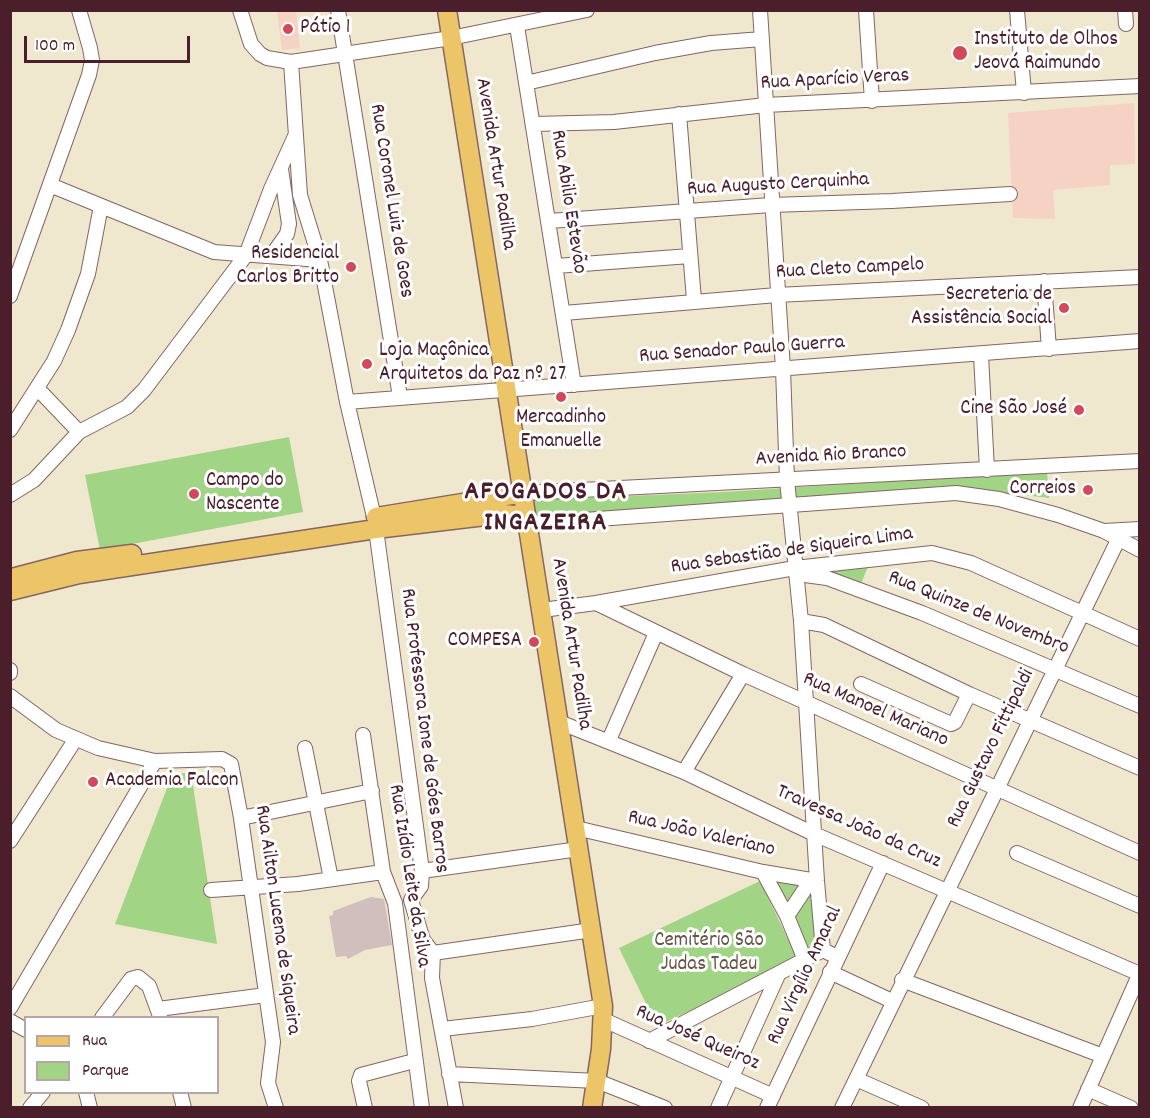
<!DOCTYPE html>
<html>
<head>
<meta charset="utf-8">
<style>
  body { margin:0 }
  #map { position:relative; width:1150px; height:1118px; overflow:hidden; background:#efe8cf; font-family:Dekko,sans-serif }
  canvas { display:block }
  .frame { position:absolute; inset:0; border:12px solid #4a1f2b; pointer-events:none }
  .legend { position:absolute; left:24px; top:1016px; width:195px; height:78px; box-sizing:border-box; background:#fff; border:2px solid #b7a5aa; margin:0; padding:8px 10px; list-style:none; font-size:18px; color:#4a1f2b }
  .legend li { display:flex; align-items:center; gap:12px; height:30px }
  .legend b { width:30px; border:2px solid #b7a5aa }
  .scale { position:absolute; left:24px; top:36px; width:166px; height:27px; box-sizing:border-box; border:3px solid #4a1f2b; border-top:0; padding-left:8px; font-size:18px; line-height:21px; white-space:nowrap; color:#4a1f2b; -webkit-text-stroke:4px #fff; paint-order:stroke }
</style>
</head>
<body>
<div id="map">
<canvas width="1150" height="1118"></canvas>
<div class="frame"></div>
<ul class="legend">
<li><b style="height:8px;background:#edc569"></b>Rua</li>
<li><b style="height:16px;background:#a1d484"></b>Parque</li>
</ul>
<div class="scale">100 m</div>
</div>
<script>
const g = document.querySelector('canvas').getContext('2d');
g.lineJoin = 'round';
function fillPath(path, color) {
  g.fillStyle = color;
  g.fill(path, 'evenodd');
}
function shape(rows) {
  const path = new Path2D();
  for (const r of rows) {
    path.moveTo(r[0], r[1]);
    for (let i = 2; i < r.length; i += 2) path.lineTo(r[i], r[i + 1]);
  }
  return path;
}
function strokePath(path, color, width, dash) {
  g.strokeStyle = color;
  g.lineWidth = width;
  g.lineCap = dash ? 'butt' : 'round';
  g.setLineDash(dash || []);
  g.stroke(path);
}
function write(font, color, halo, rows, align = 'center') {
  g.font = font + ' Dekko,sans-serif';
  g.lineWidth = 6;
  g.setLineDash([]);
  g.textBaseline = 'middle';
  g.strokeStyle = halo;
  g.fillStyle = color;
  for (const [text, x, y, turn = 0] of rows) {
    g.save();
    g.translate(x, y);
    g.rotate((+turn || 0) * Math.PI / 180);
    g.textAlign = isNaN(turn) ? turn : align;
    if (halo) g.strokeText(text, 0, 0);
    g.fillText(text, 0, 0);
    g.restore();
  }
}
fillPath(shape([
  [277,11,296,11,300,48,282,50],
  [1134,103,1135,164,1110,165,1110,185,1053,190,1055,219,1013,218,1008,113]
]), '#f5d2c3');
fillPath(shape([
  [371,897,384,899,392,945,365,950,348,959,346,956,336,957,329,916,333,915,333,911]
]), '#d1bfbd');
fillPath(shape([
  [289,437,303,512,100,550,85,475],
  [1047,471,1049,498,946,486,536,519,533,500,724,492],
  [869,564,861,584,822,570],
  [191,772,217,944,115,924,172,775],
  [760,881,798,960,657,1026,619,948],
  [773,882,812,887,818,948,807,954]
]), '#a1d484');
const minor = shape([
  [240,10,251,44,260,54,267,58,291,62,451,38,587,10],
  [338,10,400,397],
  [760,10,783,369,787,480,801,621,817,881,823,950,837,957],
  [866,10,872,101],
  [1017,10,1024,93],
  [1125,10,1126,24],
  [517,26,574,385],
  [291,62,300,195,320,260,347,402,374,517],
  [526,83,655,53,711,43,762,39],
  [679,114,694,300],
  [534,124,614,122,766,105,1140,86],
  [50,185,214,252,320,260],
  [549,221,771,205,892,201,1010,194],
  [272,255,287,234,289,224,281,169],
  [556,266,690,256],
  [1044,281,1049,349],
  [10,296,89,75,92,60,90,48,79,10],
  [564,313,777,295,1140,277],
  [981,355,987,470],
  [37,388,79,432],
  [347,402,1140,341],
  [10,430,54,361,68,330,88,274,101,206],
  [524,493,1140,461],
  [10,495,34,480,79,432,127,407,144,390,246,255,271,189,296,134],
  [529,524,956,493,999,499,1058,515,1104,531,1140,550],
  [376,529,422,871,421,886,411,900],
  [1104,531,1140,529],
  [798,574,827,578,922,613,1140,706],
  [596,603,743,674,1140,853],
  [542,610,596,603,795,568,932,553,971,563,1140,639],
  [801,621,824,625,969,694,1140,768],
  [10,670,10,673],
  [861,684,951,724,955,722,969,694],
  [10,696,56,730,98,748,155,761,222,759,231,764,241,818,273,1042,268,1083,276,1108],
  [559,722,684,772,814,834,1140,974],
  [363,735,383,872,395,903,422,1108],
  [609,740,656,633],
  [305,748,331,879],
  [684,772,743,674],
  [241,818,372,791],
  [576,828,763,872,817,881],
  [10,841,75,740],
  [1017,853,1140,906],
  [422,871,579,849],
  [763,872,787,916],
  [211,890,298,884,383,872],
  [411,900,423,940,433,953,432,978,456,1108],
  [433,953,592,930],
  [805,960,787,916,811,880],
  [830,972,892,1001],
  [902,980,1103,1056],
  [10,1008,155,761],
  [158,1009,266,995],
  [102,1018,131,979,138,977,149,986,160,1016],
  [604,1020,773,1096],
  [10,1021,26,1030],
  [442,1029,532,1019,603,1006],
  [649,1041,823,950],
  [449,1074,597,1081,665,1108],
  [856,1079,922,1108],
  [1088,1089,1131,1108],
  [86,1092,90,1108],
  [180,1092,184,1108],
  [30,1108,43,1092],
  [365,1108,359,1081,361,1075,414,1061],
  [718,1108,778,975],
  [767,1108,883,863],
  [842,1108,1118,540],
  [1080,1108,1140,973]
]);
const major = shape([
  [447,10,603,1006,601,1049,592,1108],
  [376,517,524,493],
  [12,578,77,561,132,554],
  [10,591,79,574,376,529,502,514,515,515,529,524]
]);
strokePath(minor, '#846564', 16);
strokePath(major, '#846564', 21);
strokePath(minor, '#fff', 14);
strokePath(major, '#edc569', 18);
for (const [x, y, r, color] of [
  [288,29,6,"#d1495b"],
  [960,53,8,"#d1495b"],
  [351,267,6,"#d1495b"],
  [1064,308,6,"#d1495b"],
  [367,364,6,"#d1495b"],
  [561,397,6,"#d1495b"],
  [1079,410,6,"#d1495b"],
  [1088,490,6,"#d1495b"],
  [194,494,6,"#d1495b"],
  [534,642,6,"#d1495b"],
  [93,782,6,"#d1495b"]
]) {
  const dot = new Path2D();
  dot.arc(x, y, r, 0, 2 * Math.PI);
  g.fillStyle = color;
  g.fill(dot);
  strokePath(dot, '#fff', 2);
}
write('21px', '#4a1f2b', '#fff', [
  ["Pátio 1",300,29],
  ["Instituto de Olhos",974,41],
  ["Jeová Raimundo",974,65],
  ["Residencial",339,255,"right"],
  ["Carlos Britto",339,279,"right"],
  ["Secreteria de",1052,296,"right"],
  ["Assistência Social",1052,320,"right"],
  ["Loja Maçônica",379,352],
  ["Arquitetos da Paz nº 27",379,376],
  ["Cine São José",1067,410,"right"],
  ["Mercadinho",561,419,"center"],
  ["Emanuelle",561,443,"center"],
  ["Campo do",206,482],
  ["Nascente",206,506],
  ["Correios",1076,490,"right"],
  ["COMPESA",522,642,"right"],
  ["Academia Falcon",105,782]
], 'left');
write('21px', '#4a1f2b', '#fff', [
  ["Rua Aparício Veras",835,81,-3],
  ["Avenida Artur Padilha",494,164,81],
  ["Rua Augusto Cerquinha",778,186,-3],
  ["Rua Coronel Luiz de Goes",390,201,81],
  ["Rua Abilio Estevão",567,202,81],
  ["Rua Cleto Campelo",850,270,-3],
  ["Rua Senador Paulo Guerra",742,351,-4],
  ["Avenida Rio Branco",831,457,-3],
  ["Rua Sebastião de Siqueira Lima",792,552,-8],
  ["Rua Quinze de Novembro",978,614,22],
  ["Avenida Artur Padilha",570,644,81],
  ["Rua Manoel Mariano",875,711,24],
  ["Rua Professora Ione de Góes Barros",423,731,83],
  ["Rua Gustavo Fittipaldi",992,749,-64],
  ["Travessa João da Cruz",858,828,24],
  ["Rua João Valeriano",701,835,13],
  ["Rua Izídio Leite da Silva",408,876,81],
  ["Rua Ailton Lucena de Siqueira",276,920,82],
  ["Rua Virgílio Amaral",806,976,-65],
  ["Rua José Queiroz",697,1039,24]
]);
write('21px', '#645546', '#fff', [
  ["Cemitério São",709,942],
  ["Judas Tadeu",709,966]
]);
g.letterSpacing = '1.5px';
write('bold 27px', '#4a1f2b', '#fff', [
  ["AFOGADOS DA",546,494],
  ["INGAZEIRA",546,525]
]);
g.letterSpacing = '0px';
</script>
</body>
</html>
